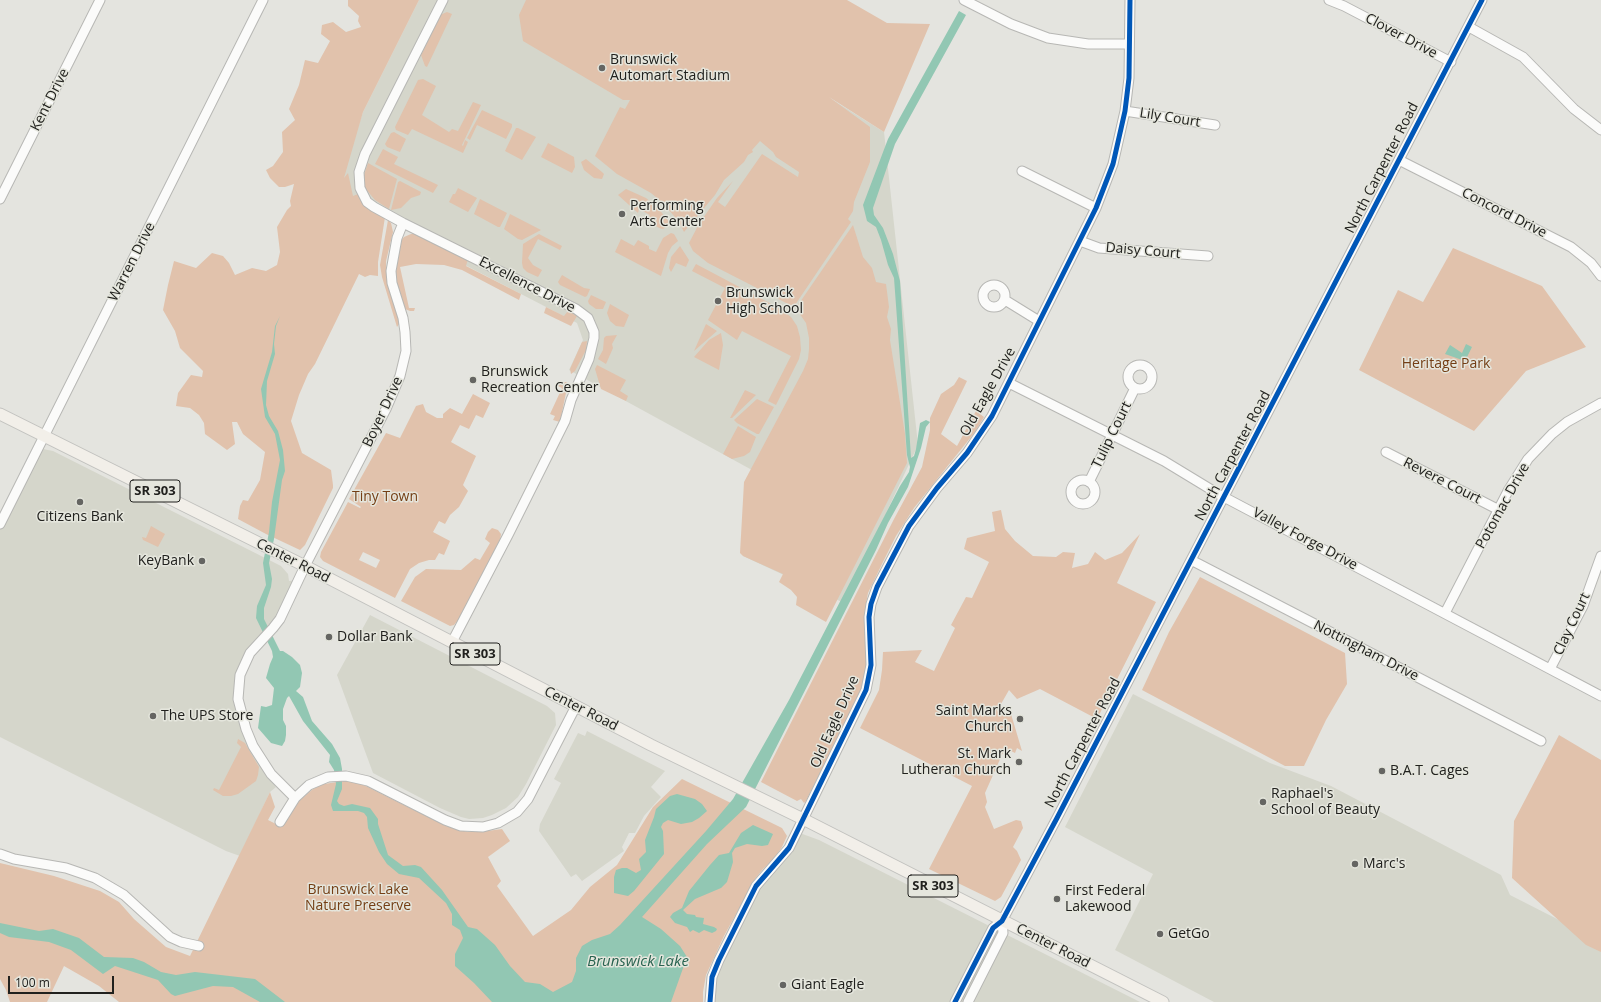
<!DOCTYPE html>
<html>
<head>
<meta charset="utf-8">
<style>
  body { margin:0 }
  #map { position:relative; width:1601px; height:1002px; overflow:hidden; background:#e4e4df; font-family:"Open Sans",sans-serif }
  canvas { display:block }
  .scale { position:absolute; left:8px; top:976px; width:106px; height:18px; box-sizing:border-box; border:2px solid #21211e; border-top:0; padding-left:5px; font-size:12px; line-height:14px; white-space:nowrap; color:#21211e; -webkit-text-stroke:3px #e5e6dd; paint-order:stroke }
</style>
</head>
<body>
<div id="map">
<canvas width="1601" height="1002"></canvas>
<div class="scale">100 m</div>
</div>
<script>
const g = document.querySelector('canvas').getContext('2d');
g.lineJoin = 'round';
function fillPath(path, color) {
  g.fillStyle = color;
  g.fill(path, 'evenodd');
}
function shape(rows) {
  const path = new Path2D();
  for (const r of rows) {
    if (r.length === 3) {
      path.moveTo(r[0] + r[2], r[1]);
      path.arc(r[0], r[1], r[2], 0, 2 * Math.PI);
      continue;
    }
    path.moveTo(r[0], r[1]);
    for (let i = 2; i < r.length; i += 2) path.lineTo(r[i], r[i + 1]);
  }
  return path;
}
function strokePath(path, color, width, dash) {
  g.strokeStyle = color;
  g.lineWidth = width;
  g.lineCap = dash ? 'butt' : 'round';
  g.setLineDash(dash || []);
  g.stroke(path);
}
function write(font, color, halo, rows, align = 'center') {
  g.font = font + ' "Open Sans",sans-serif';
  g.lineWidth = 3;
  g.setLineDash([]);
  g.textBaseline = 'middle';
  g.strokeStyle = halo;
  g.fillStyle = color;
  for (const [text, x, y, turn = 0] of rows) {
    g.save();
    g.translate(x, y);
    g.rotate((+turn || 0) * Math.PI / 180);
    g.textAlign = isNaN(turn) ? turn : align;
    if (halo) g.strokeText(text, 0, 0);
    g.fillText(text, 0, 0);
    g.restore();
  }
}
fillPath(shape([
  [419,0,714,0,746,30,761,55,884,132,918,445,844,603,743,556,752,470,569,370,583,340,577,323,465,265,468,259,336,192,363,112],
  [38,448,53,451,281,566,288,574,289,581,297,580,280,619,256,644,238,687,251,750,276,787,270,792,240,856,226,851,0,737,0,524],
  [370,615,547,706,555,713,556,725,526,784,518,797,506,808,492,815,483,818,469,819,461,817,440,808,373,773,337,675],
  [1133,694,1270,763,1331,786,1501,875,1510,895,1561,921,1601,945,1601,1002,1214,1002,1115,950,1153,874,1065,827],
  [587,731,665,771,651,787,661,797,644,816,635,833,629,833,622,847,624,851,582,881,576,874,571,877,539,831,540,824,561,783,554,779,578,733,585,736],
  [797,832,819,840,1140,1002,710,1002,719,960,756,886]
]), '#d5d6cb');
fillPath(shape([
  [348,0,419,0,363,112,344,178,348,173,353,196,358,194,385,217,378,262,378,276,370,275,365,277,359,274,315,364,308,374,299,395,291,421,302,453,331,470,333,485,333,488,305,545,300,550,266,534,238,519,240,506,243,500,248,501,260,480,265,452,243,434,237,422,232,422,235,444,227,450,205,434,204,423,199,415,190,408,176,406,178,393,191,375,202,377,203,371,180,348,175,331,163,310,168,285,174,261,196,268,212,253,223,256,229,263,235,275,252,268,266,271,277,265,280,252,277,227,287,210,291,206,290,201,294,184,285,187,279,187,270,178,266,170,273,166,283,152,282,132,295,120,289,109,299,85,305,60,318,63,330,41,321,34,322,25,333,22,346,32,361,27,358,21,359,16,348,6],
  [526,0,847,0,887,23,930,24,884,132,829,97,870,127,870,162,854,202,853,211,848,219,851,222,795,305,790,305,708,263,693,251,689,243,699,224,717,198,733,181,718,202,725,207,762,154,798,177,799,172,776,157,773,152,760,141,752,150,753,152,748,155,744,162,724,180,715,195,684,232,679,222,663,203,651,193,617,174,595,156,620,107,625,109,630,100,623,100,523,41,519,15],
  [447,12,452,14,427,67,425,66,421,55,440,15],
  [423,79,436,86,422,115,449,132,452,129,458,131,473,102,481,105,462,145,463,146,465,140,468,142,463,153,412,129,408,135,396,130,395,127,418,80],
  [482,110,512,124,512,127,506,139,477,125,470,140,467,138],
  [516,128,518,128,536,137,522,160,505,151],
  [394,132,406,139,400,152,387,147,385,144,391,133],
  [548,143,574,157,575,167,572,173,541,157],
  [383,149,398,157,394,164,438,185,433,193,375,164],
  [586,159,602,172,604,174,602,179,594,178,584,170,581,162],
  [368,163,397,179,389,209,375,200,365,188,363,178],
  [400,181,421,192,420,195,411,198,401,208,391,210,398,182],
  [458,188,477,198,468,212,449,202,453,194,455,194],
  [626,189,646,198,658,208,670,223,668,226,663,229,659,228,647,220,650,215,639,209,638,213,618,195],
  [480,199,507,213,500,227,498,227,474,214],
  [510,214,541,230,522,240,518,239,504,229],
  [388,220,391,223,393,232,386,261,386,276,397,315,399,324,397,327,382,277,380,265],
  [853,225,863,257,872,268,876,282,886,284,889,307,887,317,891,329,890,340,905,434,907,463,826,622,796,605,797,597,791,590,779,582,783,574,743,556,740,553,743,500,744,482,803,371,808,359,809,349,809,338,806,323,797,310,798,305],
  [671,233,674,234,678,241,672,246,668,253,661,276,615,252,621,239,634,246,638,240,649,246,649,249,656,252,663,238],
  [411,234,419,234,468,259,466,266,521,294,519,300,462,270,444,265,416,264,400,267,409,308,415,308,414,311,410,311,405,309,398,288,395,272,399,243,404,237],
  [539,234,562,246,560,250,538,239,528,258,533,265,542,270,538,277,527,272,523,268,522,263,523,244],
  [680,246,689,260,686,267,676,263,671,272,669,268,671,257],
  [1453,248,1542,286,1586,347,1526,371,1474,431,1359,370,1398,290,1423,302],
  [696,264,779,308,791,317,797,326,800,337,801,350,799,359,776,405,768,401,791,356,742,331,737,340,708,320,725,288,692,271],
  [562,275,584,288,590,289,587,296,585,297,560,285,558,282],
  [591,295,606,302,603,309,596,309,589,304,588,301],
  [610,304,629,315,624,327,616,326,610,321,607,313],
  [546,307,564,316,568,311,577,316,571,326,544,313],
  [706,324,717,331,694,351],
  [721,333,723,345,719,370,694,357,709,340],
  [617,335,612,344,613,348,606,364,598,359,603,350,604,338,606,336],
  [587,341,586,350,575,371,571,374,570,369,582,342],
  [597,365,626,380,620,391,628,396,626,401,601,389,595,369],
  [959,377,967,381,941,434,957,446,976,411,984,417,975,432,914,508,896,536,882,564,868,593,864,615,865,639,868,656,866,674,861,689,806,801,804,803,801,799,797,801,761,782,894,519,922,467,930,430,930,418,941,394,954,385],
  [558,382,566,382,568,383,560,422,553,420,555,416,550,414,562,388,558,386],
  [745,390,756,395,732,418,730,418],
  [473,394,490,403,483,418,476,415,469,429,460,425,451,442,476,456,463,485,468,491,459,507,450,515,445,524,439,521,433,532,450,541,444,555,439,553,435,560,429,560,419,563,410,569,395,598,323,561,320,557,321,552,348,502,360,508,361,507,349,499,386,433,400,438,416,406,423,404,426,412,437,418,443,418,443,414,450,408,462,414],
  [363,552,380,560,376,568,359,560],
  [757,399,774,407,759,434,757,434,737,423,734,420],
  [738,426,756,437,750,452,744,456,732,459,723,454],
  [1001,510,1005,529,1015,541,1033,556,1056,557,1063,552,1075,553,1072,568,1088,564,1095,552,1105,560,1122,553,1140,534,1117,583,1156,602,1097,719,1040,689,1017,699,1009,690,997,711,1002,714,1011,714,1022,751,1017,748,1015,753,1005,748,985,793,987,802,985,807,994,829,1016,820,1021,821,1023,828,1013,847,1017,851,1021,860,1001,897,995,901,929,869,972,786,860,728,879,690,882,670,883,652,922,650,915,662,934,671,955,628,951,625,966,597,972,598,989,562,964,549,967,538,995,531,992,512],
  [151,526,165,534,158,547,143,540,142,537,146,538],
  [492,528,498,530,501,534,500,541,459,619,454,625,450,626,401,601,415,577,426,569,461,570,475,558,480,560,490,543,485,539,488,532],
  [1200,577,1345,653,1347,684,1326,720,1304,766,1285,766,1142,690,1169,632],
  [1559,735,1601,760,1601,952,1586,945,1512,878,1514,821],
  [238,739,245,743,259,767,258,775,256,781,238,794,231,796,223,796,213,790,214,788,219,790,241,747,237,743],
  [682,779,782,828,787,836,782,847,772,861,763,869,755,879,724,936,706,975,703,992,703,1002,119,1002,99,986,64,966,47,1002,10,1002,6,990,0,979,0,863,54,876,100,891,119,902,134,919,166,947,190,956,270,792,275,807,268,820,282,827,299,801,313,789,324,784,344,781,353,781,368,787,446,826,468,832,480,832,502,829,510,841,488,857,501,881,497,886,533,936,571,910,590,887,617,865,653,807]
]), '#e1c2ac');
fillPath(shape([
  [959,11,966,15,895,144,873,208,874,215,883,228,893,254,900,281,911,458,914,456,916,449,920,423,926,420,930,422,926,427,921,448,908,487,888,523,876,550,746,807,707,844,642,917,661,929,680,946,687,957,671,1002,492,1002,474,983,455,966,455,954,463,938,460,930,452,925,452,914,446,903,419,878,399,874,387,864,379,852,368,828,367,817,364,813,358,811,333,811,331,805,336,784,334,770,329,762,330,755,303,721,289,696,287,698,283,709,283,720,286,726,286,735,285,741,282,746,271,743,258,728,261,706,266,707,272,705,274,688,266,678,270,664,273,657,272,651,256,618,257,606,266,585,263,563,269,532,272,502,280,460,275,434,265,417,261,389,272,352,275,326,280,316,276,326,274,344,275,354,267,381,266,405,269,416,278,431,283,450,285,471,282,480,274,539,269,563,272,579,271,587,264,608,264,619,280,651,283,651,292,657,300,665,302,673,300,687,296,691,303,697,312,721,332,744,340,758,342,769,342,789,337,801,339,804,344,806,352,804,370,808,378,819,378,824,388,855,403,866,415,865,421,867,442,890,468,927,477,929,495,945,510,966,525,982,540,984,553,992,572,982,576,971,576,958,582,946,592,940,610,934,620,925,706,831,733,799,789,700,900,486,909,472,910,467,907,455,894,278,888,265,881,240,876,227,867,221,863,205,888,139],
  [1466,344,1472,347,1465,361,1445,354,1450,345,1462,353],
  [677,794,695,799,702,804,707,811,699,818,692,822,681,824,668,820,663,823,661,827,663,831,664,854,634,891,628,896,614,893,614,877,616,870,622,868,627,868,636,873,641,870,639,859,646,852,645,840,654,817,656,809,670,796],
  [753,825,773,834,768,845,762,846,747,844,735,848,732,853,733,862,727,882,721,888,695,899,683,910,687,914,695,915,696,917,704,918,703,924,714,927,717,929,716,931,712,933,704,930,699,933,693,930,690,932,687,927,675,923,670,917,673,913,682,908,689,891,710,865,719,855,729,853,741,833],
  [0,923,39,931,53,929,79,938,104,957,133,958,144,962,161,972,176,975,195,972,255,979,285,1002,260,1002,233,987,213,986,175,996,171,994,158,980,115,966,103,974,71,950,49,942,9,937,0,933]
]), '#92c7b3');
const minor = shape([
  [443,0,365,154,359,172,360,188,367,202,374,207,403,223,576,309,588,318,594,332,594,338,589,359,571,400,565,421,508,535,452,642],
  [964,0,1011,24,1048,38,1088,44,1129,44],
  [1329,0,1344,6,1451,62],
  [1469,27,1523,57,1574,109,1601,130],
  [1125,111,1215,125],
  [1399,160,1571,247,1591,263,1601,276],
  [1022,171,1096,208],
  [0,199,100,0],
  [1080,241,1099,248,1208,256],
  [994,296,11],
  [1005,300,1039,321],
  [1140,377,12],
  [1009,383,1164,461,1220,495,1601,696],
  [1386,452,1499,510],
  [1083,492,12],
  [1089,482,1135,388],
  [0,524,263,0],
  [1191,560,1541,741],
  [1445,613,1508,491,1528,459,1552,434,1567,422,1601,403],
  [1550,669,1583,606,1601,556],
  [295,798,271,774,253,746,246,729,238,699,240,675,250,653,273,628,280,619,305,566,386,409,400,376,406,351,405,332,403,318,392,283,391,271,397,238,403,223],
  [280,822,295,798,309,785,328,777,346,776,368,781,445,820,461,826,483,827,498,823,517,812,528,799,576,706],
  [0,854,14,859,66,868,95,878,124,895,170,937,181,942,199,946],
  [710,1002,712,977,719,960,756,886,789,848,866,690,871,665,869,617,871,604,877,587,909,526,937,488,967,453,992,416,1096,208,1113,164,1125,111,1129,78,1130,0],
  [955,1002,993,928,1002,921,1057,818,1482,0],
  [968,1002,1003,933,1002,921]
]);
const major = shape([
  [0,414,305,566,651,745,803,819,1163,1002]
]);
strokePath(minor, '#b7b7b4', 11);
strokePath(major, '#c1c1be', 13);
strokePath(minor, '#fbfbfa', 9);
strokePath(major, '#f2efe9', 11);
strokePath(shape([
  [710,1002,712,977,719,960,756,886,789,848,866,690,871,665,869,617,871,604,877,587,909,526,937,488,967,453,992,416,1096,208,1113,164,1125,111,1129,78,1130,0],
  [955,1002,993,928,1002,921,1057,818,1482,0]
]), '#0057b8', 5);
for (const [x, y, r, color] of [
  [602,68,4,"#656562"],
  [622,214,4,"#656562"],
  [718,301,4,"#656562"],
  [473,380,4,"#656562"],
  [80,502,4,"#656562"],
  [202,561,4,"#656562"],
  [329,637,4,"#656562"],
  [153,716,4,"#656562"],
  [1020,719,4,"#656562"],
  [1019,762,4,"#656562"],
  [1382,771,4,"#656562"],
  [1263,802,4,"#656562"],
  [1355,864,4,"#656562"],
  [1057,899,4,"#656562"],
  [1160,934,4,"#656562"],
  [783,985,4,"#656562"]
]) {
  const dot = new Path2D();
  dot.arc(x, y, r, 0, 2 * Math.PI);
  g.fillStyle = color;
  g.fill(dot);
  strokePath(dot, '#e5e6dd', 1.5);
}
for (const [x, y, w] of [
  [155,491,50],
  [475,654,50],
  [933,886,50]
]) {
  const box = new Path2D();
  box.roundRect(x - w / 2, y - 11, w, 22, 3);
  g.fillStyle = '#e5e6dd';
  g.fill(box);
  strokePath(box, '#21211e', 1);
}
write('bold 13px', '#21211e', null, [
  ["SR 303",155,491],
  ["SR 303",475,654],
  ["SR 303",933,886]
]);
write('14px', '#21211e', '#e5e6dd', [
  ["Clover Drive",1401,36,28],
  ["Kent Drive",50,100,-63],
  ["Lily Court",1170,118,9],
  ["North Carpenter Road",1382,168,-63],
  ["Concord Drive",1504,213,27],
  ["Daisy Court",1143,251,5],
  ["Warren Drive",132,262,-63],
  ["Excellence Drive",527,285,27],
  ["Old Eagle Drive",988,392,-61],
  ["Boyer Drive",383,412,-65],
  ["Tulip Court",1112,435,-64],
  ["North Carpenter Road",1233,456,-62],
  ["Revere Court",1442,481,27],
  ["Potomac Drive",1503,506,-61],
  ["Valley Forge Drive",1305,539,28],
  ["Center Road",293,561,27],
  ["Clay Court",1572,624,-65],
  ["Nottingham Drive",1366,651,27],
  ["Center Road",581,709,27],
  ["Old Eagle Drive",835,722,-66],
  ["North Carpenter Road",1083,743,-62],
  ["Center Road",1053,946,27]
]);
write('14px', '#21211e', '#e5e6dd', [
  ["Brunswick",610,60],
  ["Automart Stadium",610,76],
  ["Performing",630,206],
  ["Arts Center",630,222],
  ["Brunswick",726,293],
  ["High School",726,309],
  ["Brunswick",481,372],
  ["Recreation Center",481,388],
  ["Citizens Bank",80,517,"center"],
  ["KeyBank",194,561,"right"],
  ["Dollar Bank",337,637],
  ["Saint Marks",1012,711,"right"],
  ["Church",1012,727,"right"],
  ["The UPS Store",161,716],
  ["St. Mark",1011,754,"right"],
  ["Lutheran Church",1011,770,"right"],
  ["B.A.T. Cages",1390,771],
  ["Raphael's",1271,794],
  ["School of Beauty",1271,810],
  ["Marc's",1363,864],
  ["First Federal",1065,891],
  ["Lakewood",1065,907],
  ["GetGo",1168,934],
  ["Giant Eagle",791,985]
], 'left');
write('14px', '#743e14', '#e5e6dd', [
  ["Heritage Park",1446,364],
  ["Tiny Town",385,497],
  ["Brunswick Lake",358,890],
  ["Nature Preserve",358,906]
]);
write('italic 15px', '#286350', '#e5e6dd', [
  ["Brunswick Lake",638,962]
]);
</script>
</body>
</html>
